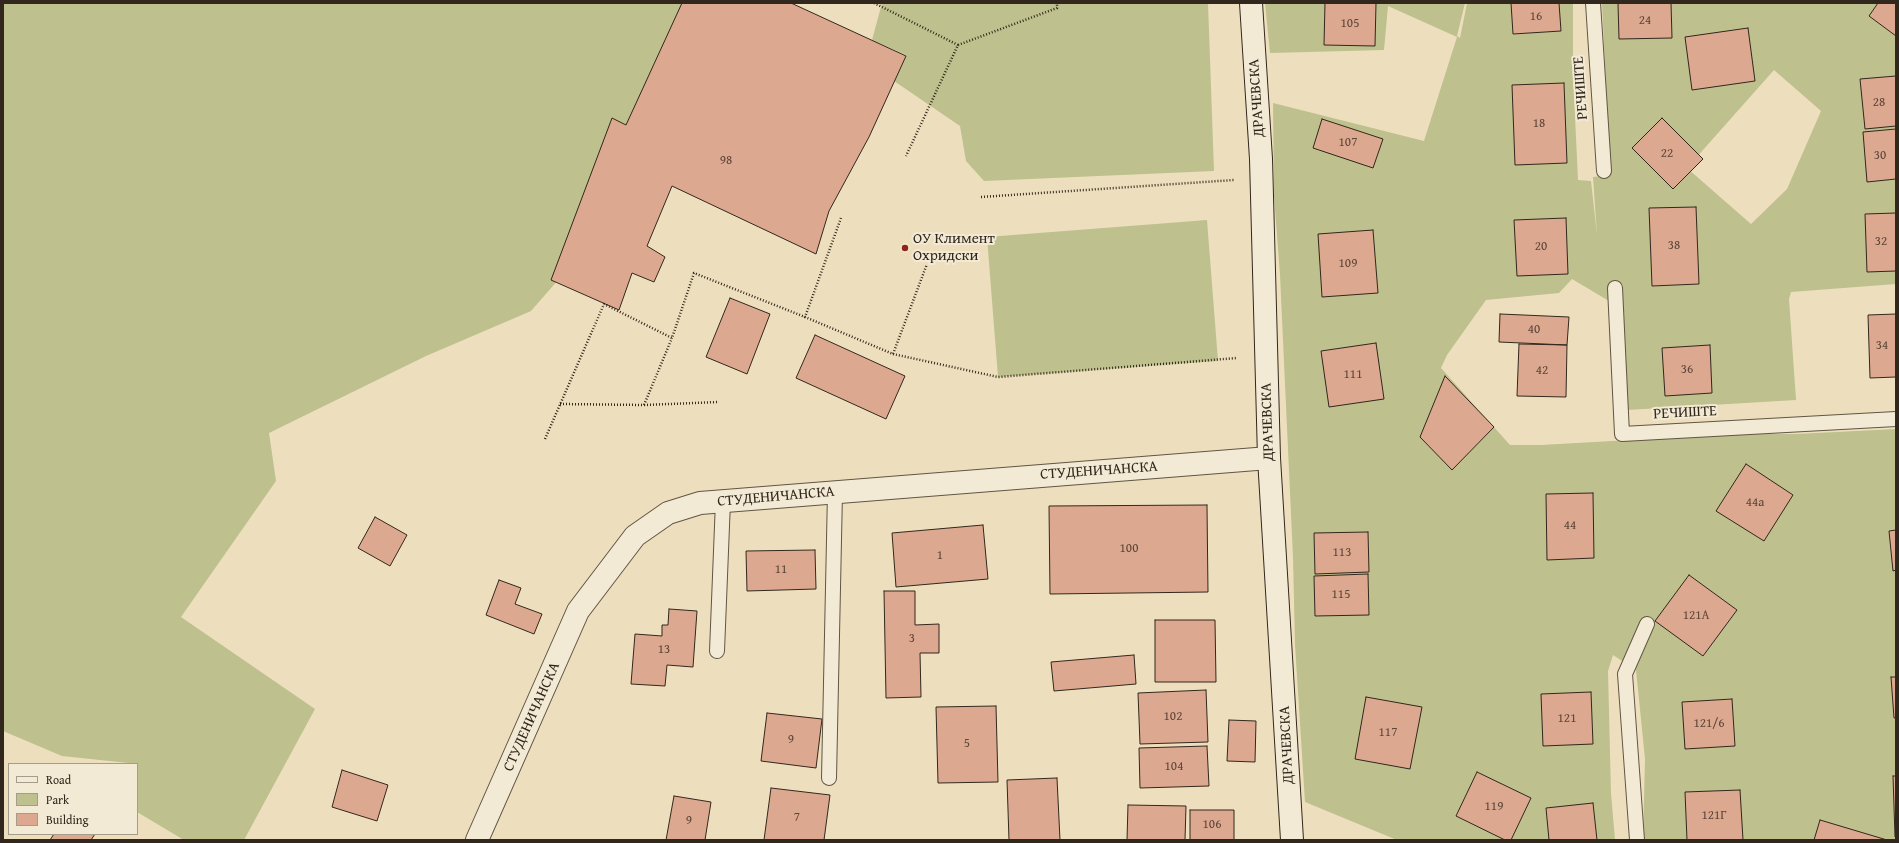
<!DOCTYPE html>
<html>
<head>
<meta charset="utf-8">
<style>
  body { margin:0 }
  #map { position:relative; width:1899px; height:843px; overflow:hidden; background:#eddfbe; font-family:"Gentium Book Plus",serif }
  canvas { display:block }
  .frame { position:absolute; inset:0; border:4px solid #32271c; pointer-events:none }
  .legend { position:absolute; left:8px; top:763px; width:130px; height:72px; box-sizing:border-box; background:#f3ead5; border:1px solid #a69c8b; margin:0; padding:5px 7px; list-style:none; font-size:12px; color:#32271c }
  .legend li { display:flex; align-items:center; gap:8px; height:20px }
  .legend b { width:20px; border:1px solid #a69c8b }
</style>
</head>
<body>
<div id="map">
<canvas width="1899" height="843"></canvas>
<div class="frame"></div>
<ul class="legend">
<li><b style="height:5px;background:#f3ead5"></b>Road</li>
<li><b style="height:11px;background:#bec08e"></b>Park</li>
<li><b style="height:11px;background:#dda890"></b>Building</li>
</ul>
</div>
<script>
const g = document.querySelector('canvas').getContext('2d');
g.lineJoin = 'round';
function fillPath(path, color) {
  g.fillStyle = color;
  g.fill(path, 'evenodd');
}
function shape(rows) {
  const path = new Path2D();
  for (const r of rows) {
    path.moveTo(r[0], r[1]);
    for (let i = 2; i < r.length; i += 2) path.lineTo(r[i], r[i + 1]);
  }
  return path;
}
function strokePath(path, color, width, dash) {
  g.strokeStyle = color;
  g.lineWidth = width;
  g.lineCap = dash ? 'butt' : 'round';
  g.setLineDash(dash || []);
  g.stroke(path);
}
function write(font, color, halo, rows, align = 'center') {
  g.font = font + ' "Gentium Book Plus",serif';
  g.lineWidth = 4;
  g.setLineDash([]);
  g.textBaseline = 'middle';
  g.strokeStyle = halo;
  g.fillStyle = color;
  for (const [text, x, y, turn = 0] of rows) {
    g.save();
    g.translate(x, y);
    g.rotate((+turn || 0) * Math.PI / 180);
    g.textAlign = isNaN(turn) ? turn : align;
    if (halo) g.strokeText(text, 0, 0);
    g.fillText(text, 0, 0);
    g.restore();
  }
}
fillPath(shape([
  [3,3,696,3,640,186,531,311,426,356,269,433,276,481,181,617,315,709,244,840,184,840,137,812,138,764,62,756,3,731],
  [882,3,1208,3,1214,171,984,181,966,161,960,126,894,81,906,55,872,40],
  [1265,3,1465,3,1457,36,1460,38,1467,3,1573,3,1573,74,1578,180,1591,181,1597,235,1593,177,1610,175,1602,3,1896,3,1896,284,1791,292,1789,299,1796,400,1627,410,1619,307,1572,279,1559,293,1486,300,1447,355,1441,368,1510,445,1541,445,1737,434,1796,434,1896,429,1896,840,1643,840,1645,759,1636,670,1613,655,1608,671,1611,793,1615,840,1397,840,1305,802,1295,645,1293,558,1280,275,1274,196,1273,103,1424,141,1457,37,1388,6,1384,50,1270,53],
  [1774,70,1821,111,1787,189,1751,224,1687,168],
  [1207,220,1218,361,998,377,987,237]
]), '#bec08e');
const building = shape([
  [682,3,791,3,906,56,869,137,829,211,816,254,672,186,647,246,665,257,654,282,632,273,619,310,551,280,612,118,626,125,682,3],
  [1325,3,1376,3,1375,46,1324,45,1325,3],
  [1511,3,1559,3,1561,31,1513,34,1511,3],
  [1618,3,1671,3,1672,38,1619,39,1618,3],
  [1878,3,1896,3,1896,36,1869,16,1878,3],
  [1748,28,1755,81,1692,90,1685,37,1748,28],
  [1896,76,1896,126,1865,129,1860,79,1896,76],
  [1564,83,1567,163,1515,165,1512,85,1564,83],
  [1662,118,1703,159,1673,189,1632,148,1662,118],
  [1322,119,1383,139,1373,168,1313,148,1322,119],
  [1896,129,1896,179,1867,182,1863,132,1896,129],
  [1696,207,1699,284,1652,286,1649,208,1696,207],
  [1896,213,1896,271,1867,272,1865,214,1896,213],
  [1566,218,1568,274,1517,276,1514,220,1566,218],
  [1373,230,1378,293,1322,297,1318,234,1373,230],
  [730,298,770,314,747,374,706,357,730,298],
  [1500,314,1569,317,1567,345,1499,342,1500,314],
  [1896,314,1896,377,1870,378,1868,315,1896,314],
  [815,335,905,376,886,419,796,378,815,335],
  [1376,343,1384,399,1329,407,1321,351,1376,343],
  [1519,344,1567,345,1566,397,1517,396,1519,344],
  [1710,345,1712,393,1665,396,1662,348,1710,345],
  [1445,376,1494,427,1452,470,1420,437,1445,376],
  [1746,464,1793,495,1764,541,1716,511,1746,464],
  [1593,493,1594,558,1547,560,1546,494,1593,493],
  [1207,505,1208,592,1050,594,1049,506,1207,505],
  [375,517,407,535,390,566,358,548,375,517],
  [983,525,988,579,896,587,892,533,983,525],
  [1896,530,1896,570,1893,571,1889,531,1896,530],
  [1368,532,1369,572,1315,574,1314,533,1368,532],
  [815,550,816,589,747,591,746,551,815,550],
  [1368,574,1369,615,1315,616,1314,576,1368,574],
  [1689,575,1737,610,1703,656,1655,621,1689,575],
  [499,580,521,588,515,604,542,614,534,634,486,615,499,580],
  [884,591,915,591,915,625,939,624,939,653,920,653,921,697,886,698,884,591],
  [669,609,697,611,693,667,667,665,665,686,631,684,635,634,662,636,662,625,668,625,669,609],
  [1155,620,1215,620,1216,682,1155,682,1155,620],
  [1134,655,1136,684,1054,691,1051,662,1134,655],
  [1891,677,1896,677,1896,718,1894,718,1891,677],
  [1206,690,1208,742,1140,744,1138,693,1206,690],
  [1591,692,1593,744,1543,746,1541,694,1591,692],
  [1366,697,1422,707,1410,769,1355,759,1366,697],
  [1732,699,1735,746,1685,749,1682,702,1732,699],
  [996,706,998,782,938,783,936,707,996,706],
  [767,713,822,719,816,768,761,761,767,713],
  [1229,720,1256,721,1255,762,1227,761,1229,720],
  [1207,746,1209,786,1140,788,1139,748,1207,746],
  [342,770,388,785,377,821,332,807,342,770],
  [1477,772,1531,798,1511,840,1505,840,1456,816,1477,772],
  [1893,776,1896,776,1896,837,1895,837,1893,776],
  [1057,778,1060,840,1009,840,1007,780,1057,778],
  [771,788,830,795,824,840,764,840,771,788],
  [1740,790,1743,840,1687,840,1685,792,1740,790],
  [674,796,711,802,705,840,666,840,674,796],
  [1593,803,1597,840,1549,840,1546,808,1593,803],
  [1128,805,1186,806,1185,840,1127,840,1128,805],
  [1190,810,1234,810,1234,840,1190,840,1190,810],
  [1820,820,1887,840,1814,840,1820,820],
  [54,834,95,834,91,840,50,840,54,834]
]);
fillPath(building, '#dda890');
strokePath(building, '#32271c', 1);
const lane = shape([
  [1593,3,1604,171],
  [1615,288,1622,434,1896,419],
  [717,651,723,501],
  [829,778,835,492],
  [1637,840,1625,674,1647,624]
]);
const street = shape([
  [477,840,578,611,635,536,668,513,700,503,1269,458]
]);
const secondary = shape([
  [1251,3,1261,159,1269,458,1292,840]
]);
strokePath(lane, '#615544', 16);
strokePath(street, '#615544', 24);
strokePath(secondary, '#32271c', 24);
strokePath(shape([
  [874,3,958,45,906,156],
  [958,45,1057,8,1057,3],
  [981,197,1234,180],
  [841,218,805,317,893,354,927,264],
  [893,354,998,377,1237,358],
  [560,404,644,405,672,338],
  [644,405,719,402],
  [545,439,604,304,672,338,694,273,805,317]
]), '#32271c', 2.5, [1, 2]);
strokePath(lane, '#f3ead5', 14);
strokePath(street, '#f3ead5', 22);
strokePath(secondary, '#f3ead5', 22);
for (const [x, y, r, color] of [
  [905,248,4,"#8f2418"]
]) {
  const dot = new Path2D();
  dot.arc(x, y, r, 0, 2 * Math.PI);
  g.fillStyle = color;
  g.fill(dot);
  strokePath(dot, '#f3ead5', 1.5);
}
write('13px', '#5d4739', null, [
  ["16",1536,17],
  ["24",1645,21],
  ["105",1350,24],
  ["28",1879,103],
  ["18",1539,124],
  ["107",1348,143],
  ["22",1667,154],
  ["30",1880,156],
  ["98",726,161],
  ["32",1881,242],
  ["38",1674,246],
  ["20",1541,247],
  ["109",1348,264],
  ["40",1534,330],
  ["34",1882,346],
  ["36",1687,370],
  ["42",1542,371],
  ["111",1353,375],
  ["44a",1755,503],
  ["44",1570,526],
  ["100",1129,549],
  ["113",1342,553],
  ["1",940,556],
  ["11",781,570],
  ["115",1341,595],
  ["121А",1696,616],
  ["3",912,639],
  ["13",664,650],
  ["102",1173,717],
  ["121",1567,719],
  ["121/6",1709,724],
  ["117",1388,733],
  ["9",791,740],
  ["5",967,744],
  ["104",1174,767],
  ["119",1494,807],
  ["121Г",1714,816],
  ["7",797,818],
  ["9",689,821],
  ["106",1212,825]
]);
write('15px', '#32271c', '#f3ead5', [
  ["РЕЧИШТЕ",1581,88,-94],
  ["ДРАЧЕВСКА",1257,98,-94],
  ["РЕЧИШТЕ",1685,413,-3],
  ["ДРАЧЕВСКА",1268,422,-92],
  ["СТУДЕНИЧАНСКА",1099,471,-4],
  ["СТУДЕНИЧАНСКА",776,497,-5],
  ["СТУДЕНИЧАНСКА",532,717,-66],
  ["ДРАЧЕВСКА",1287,745,-93]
]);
write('15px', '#32271c', '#f3ead5', [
  ["ОУ Климент",913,239],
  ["Охридски",913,256]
], 'left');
</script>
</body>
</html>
